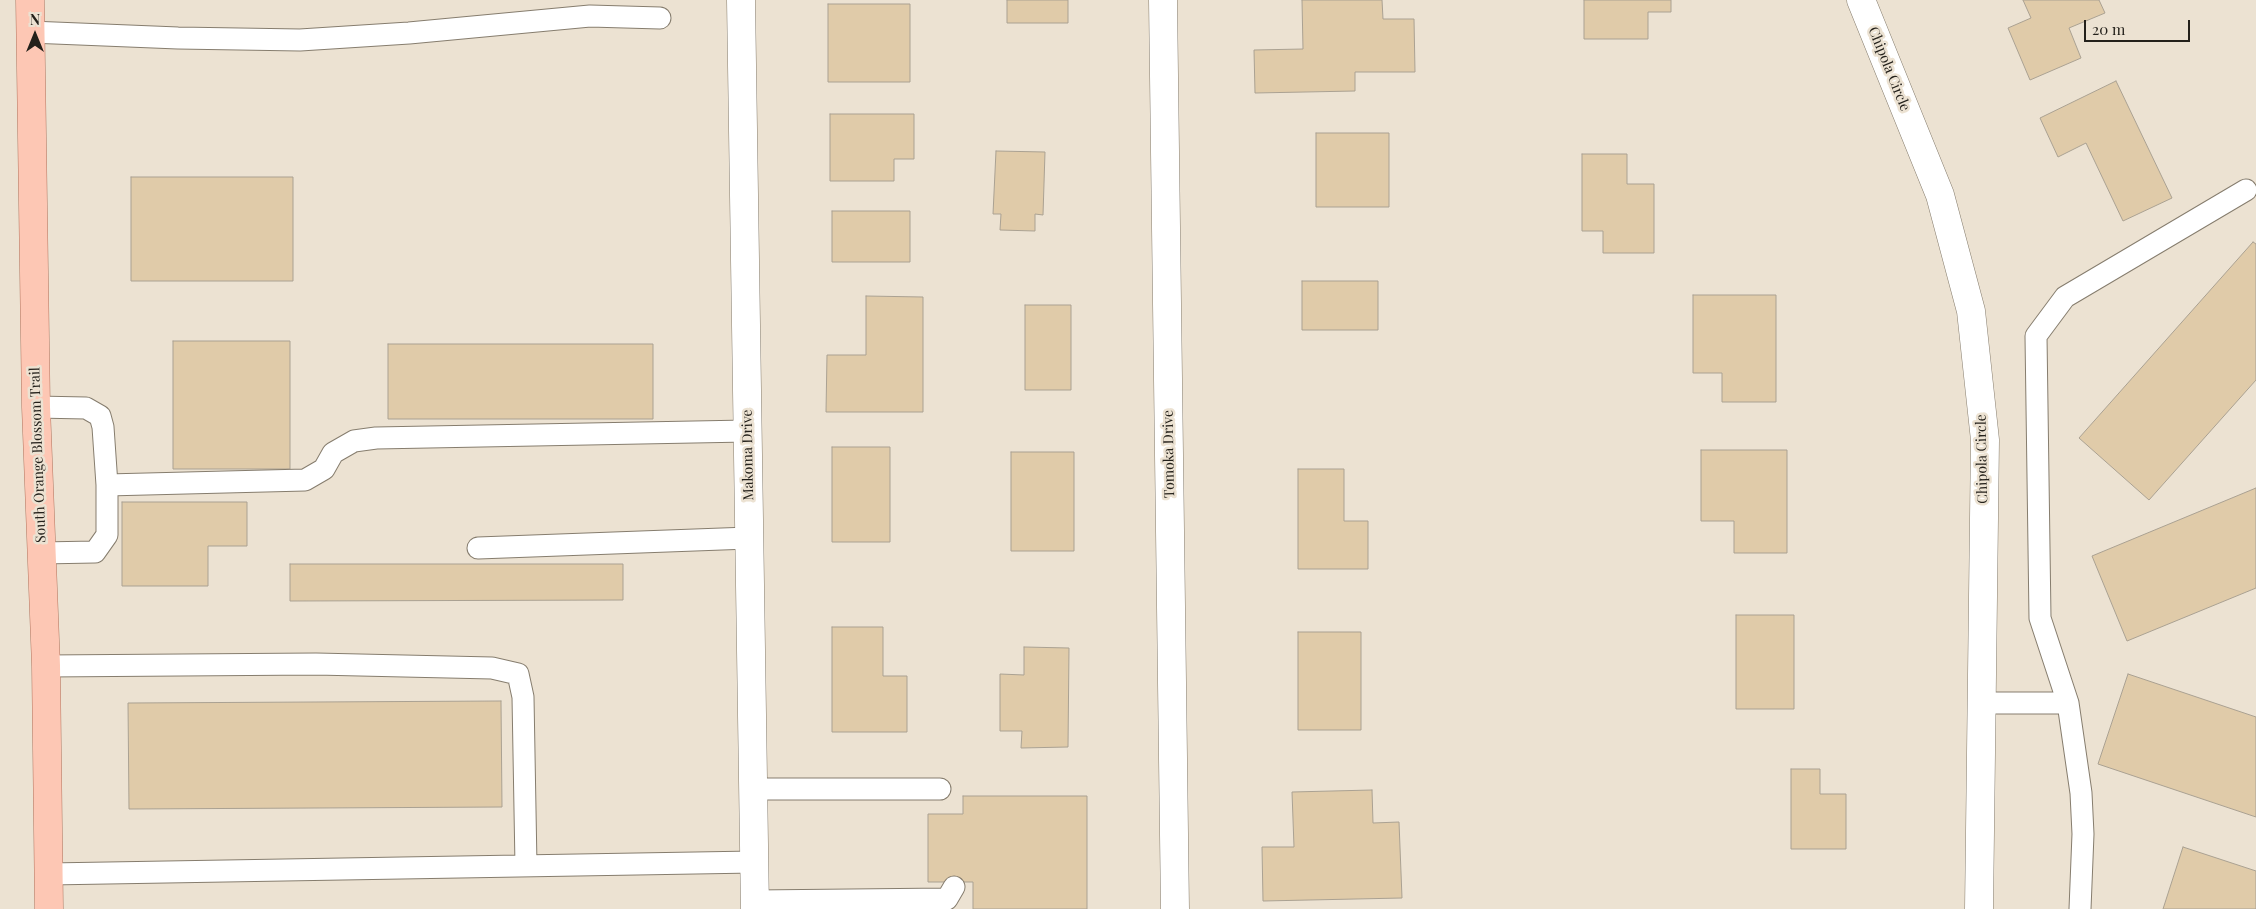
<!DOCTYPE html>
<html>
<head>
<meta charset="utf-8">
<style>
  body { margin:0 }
  #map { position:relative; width:2256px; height:909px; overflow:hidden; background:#ece2d2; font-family:"Playfair Display",serif }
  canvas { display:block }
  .north { position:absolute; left:10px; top:10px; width:50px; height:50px; -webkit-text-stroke:4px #ece2d2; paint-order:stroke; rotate:0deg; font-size:14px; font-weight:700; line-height:20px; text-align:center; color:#24211b }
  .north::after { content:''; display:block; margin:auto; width:18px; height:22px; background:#24211b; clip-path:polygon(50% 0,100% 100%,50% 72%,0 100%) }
  .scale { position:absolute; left:2084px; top:20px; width:106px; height:22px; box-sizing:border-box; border:2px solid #24211b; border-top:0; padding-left:6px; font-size:15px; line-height:18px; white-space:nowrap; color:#24211b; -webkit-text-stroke:4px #ece2d2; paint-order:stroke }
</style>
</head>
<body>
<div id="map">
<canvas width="2256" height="909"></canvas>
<div class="north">N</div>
<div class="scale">20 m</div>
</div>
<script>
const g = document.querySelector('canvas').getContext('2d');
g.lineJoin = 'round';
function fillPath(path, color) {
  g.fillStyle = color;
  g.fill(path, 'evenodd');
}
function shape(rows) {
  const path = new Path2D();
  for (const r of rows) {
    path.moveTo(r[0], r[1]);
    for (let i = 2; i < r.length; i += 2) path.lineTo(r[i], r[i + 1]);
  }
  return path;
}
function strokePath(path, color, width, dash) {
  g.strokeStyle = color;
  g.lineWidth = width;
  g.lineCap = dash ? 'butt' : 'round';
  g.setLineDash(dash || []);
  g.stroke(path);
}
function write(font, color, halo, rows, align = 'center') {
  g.font = font + ' "Playfair Display",serif';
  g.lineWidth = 5;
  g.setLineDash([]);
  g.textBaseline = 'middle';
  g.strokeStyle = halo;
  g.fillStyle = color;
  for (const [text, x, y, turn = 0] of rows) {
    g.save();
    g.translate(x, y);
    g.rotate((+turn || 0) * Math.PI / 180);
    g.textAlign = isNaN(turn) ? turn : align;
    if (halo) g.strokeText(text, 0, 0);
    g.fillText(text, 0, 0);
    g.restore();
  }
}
const building = shape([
  [1007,0,1068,0,1068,23,1007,23,1007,0],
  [1302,0,1382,0,1383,19,1414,19,1415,72,1355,72,1355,91,1255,93,1254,50,1303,49,1302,0],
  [1584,0,1671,0,1671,12,1648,12,1648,39,1584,39,1584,0],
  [2023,0,2099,0,2105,13,2069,28,2081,58,2030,80,2008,28,2031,18,2023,0],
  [828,4,910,4,910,82,828,82,828,4],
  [2116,81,2172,198,2123,221,2086,143,2058,157,2040,118,2116,81],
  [830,114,914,114,914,159,894,159,894,181,830,181,830,114],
  [1316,133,1389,133,1389,207,1316,207,1316,133],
  [996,151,1045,152,1043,215,1035,214,1035,231,1000,230,1001,214,993,214,996,151],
  [1582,154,1627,154,1627,184,1654,184,1654,253,1603,253,1603,231,1582,231,1582,154],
  [131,177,293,177,293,281,131,281,131,177],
  [832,211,910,211,910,262,832,262,832,211],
  [2253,242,2256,244,2256,380,2149,500,2079,438,2253,242],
  [1302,281,1378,281,1378,330,1302,330,1302,281],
  [1693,295,1776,295,1776,402,1722,402,1722,373,1693,373,1693,295],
  [866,296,923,297,923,412,826,412,827,355,866,355,866,296],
  [1025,305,1071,305,1071,390,1025,390,1025,305],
  [173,341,290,341,290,469,173,469,173,341],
  [388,344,653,344,653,419,388,419,388,344],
  [832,447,890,447,890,542,832,542,832,447],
  [1701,450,1787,450,1787,553,1734,553,1734,521,1701,521,1701,450],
  [1011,452,1074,452,1074,551,1011,551,1011,452],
  [1298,469,1344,469,1344,521,1368,521,1368,569,1298,569,1298,469],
  [2256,488,2256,588,2127,641,2092,556,2256,488],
  [122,502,247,502,247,546,208,546,208,586,122,586,122,502],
  [290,564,623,564,623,600,290,601,290,564],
  [1736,615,1794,615,1794,709,1736,709,1736,615],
  [832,627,883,627,883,676,907,676,907,732,832,732,832,627],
  [1298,632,1361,632,1361,730,1298,730,1298,632],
  [1024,647,1069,648,1068,747,1021,748,1022,731,1000,731,1000,674,1024,675,1024,647],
  [2128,674,2256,717,2256,817,2098,764,2128,674],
  [501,701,502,807,129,809,128,703,501,701],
  [1791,769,1820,769,1820,794,1846,794,1846,849,1791,849,1791,769],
  [1372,790,1373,823,1399,822,1402,898,1263,901,1262,847,1294,847,1292,792,1372,790],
  [963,796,1087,796,1087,909,973,909,973,882,928,882,928,814,963,814,963,796],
  [2183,847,2256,871,2256,909,2163,909,2183,847]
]);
fillPath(building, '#e0cba9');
strokePath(building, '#aaa192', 1);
const service = shape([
  [30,32,178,38,300,40,409,33,590,16,660,18],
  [36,407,86,408,100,416,103,427,107,485,305,480,324,469,333,453,354,441,376,438,747,431],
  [478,548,749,538],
  [41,553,95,552,107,535,107,485],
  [46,666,316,664,492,668,518,674,523,697,526,866],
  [1982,703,2068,703],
  [753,789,940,789],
  [49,874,754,862],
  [755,901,947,899,954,887],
  [2080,909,2083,834,2081,793,2068,703,2040,618,2036,336,2065,297,2246,190]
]);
const minor = shape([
  [741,0,755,909],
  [1163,0,1175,909],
  [1861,0,1940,195,1971,311,1985,440,1979,909]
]);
const primary = shape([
  [30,0,36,407,46,666,49,909]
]);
strokePath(service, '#867d6e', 23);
strokePath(minor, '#867d6e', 29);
strokePath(primary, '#b0745e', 29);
strokePath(service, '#fff', 21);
strokePath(minor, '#fff', 28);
strokePath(primary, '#fdc7b4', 28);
write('14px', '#24211b', '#ece2d2', [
  ["Chipola Circle",1889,69,68],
  ["Tomoka Drive",1169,454,-91],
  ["South Orange Blossom Trail",38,455,-92],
  ["Makoma Drive",748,455,-91],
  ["Chipola Circle",1982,459,-91]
]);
</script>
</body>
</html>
